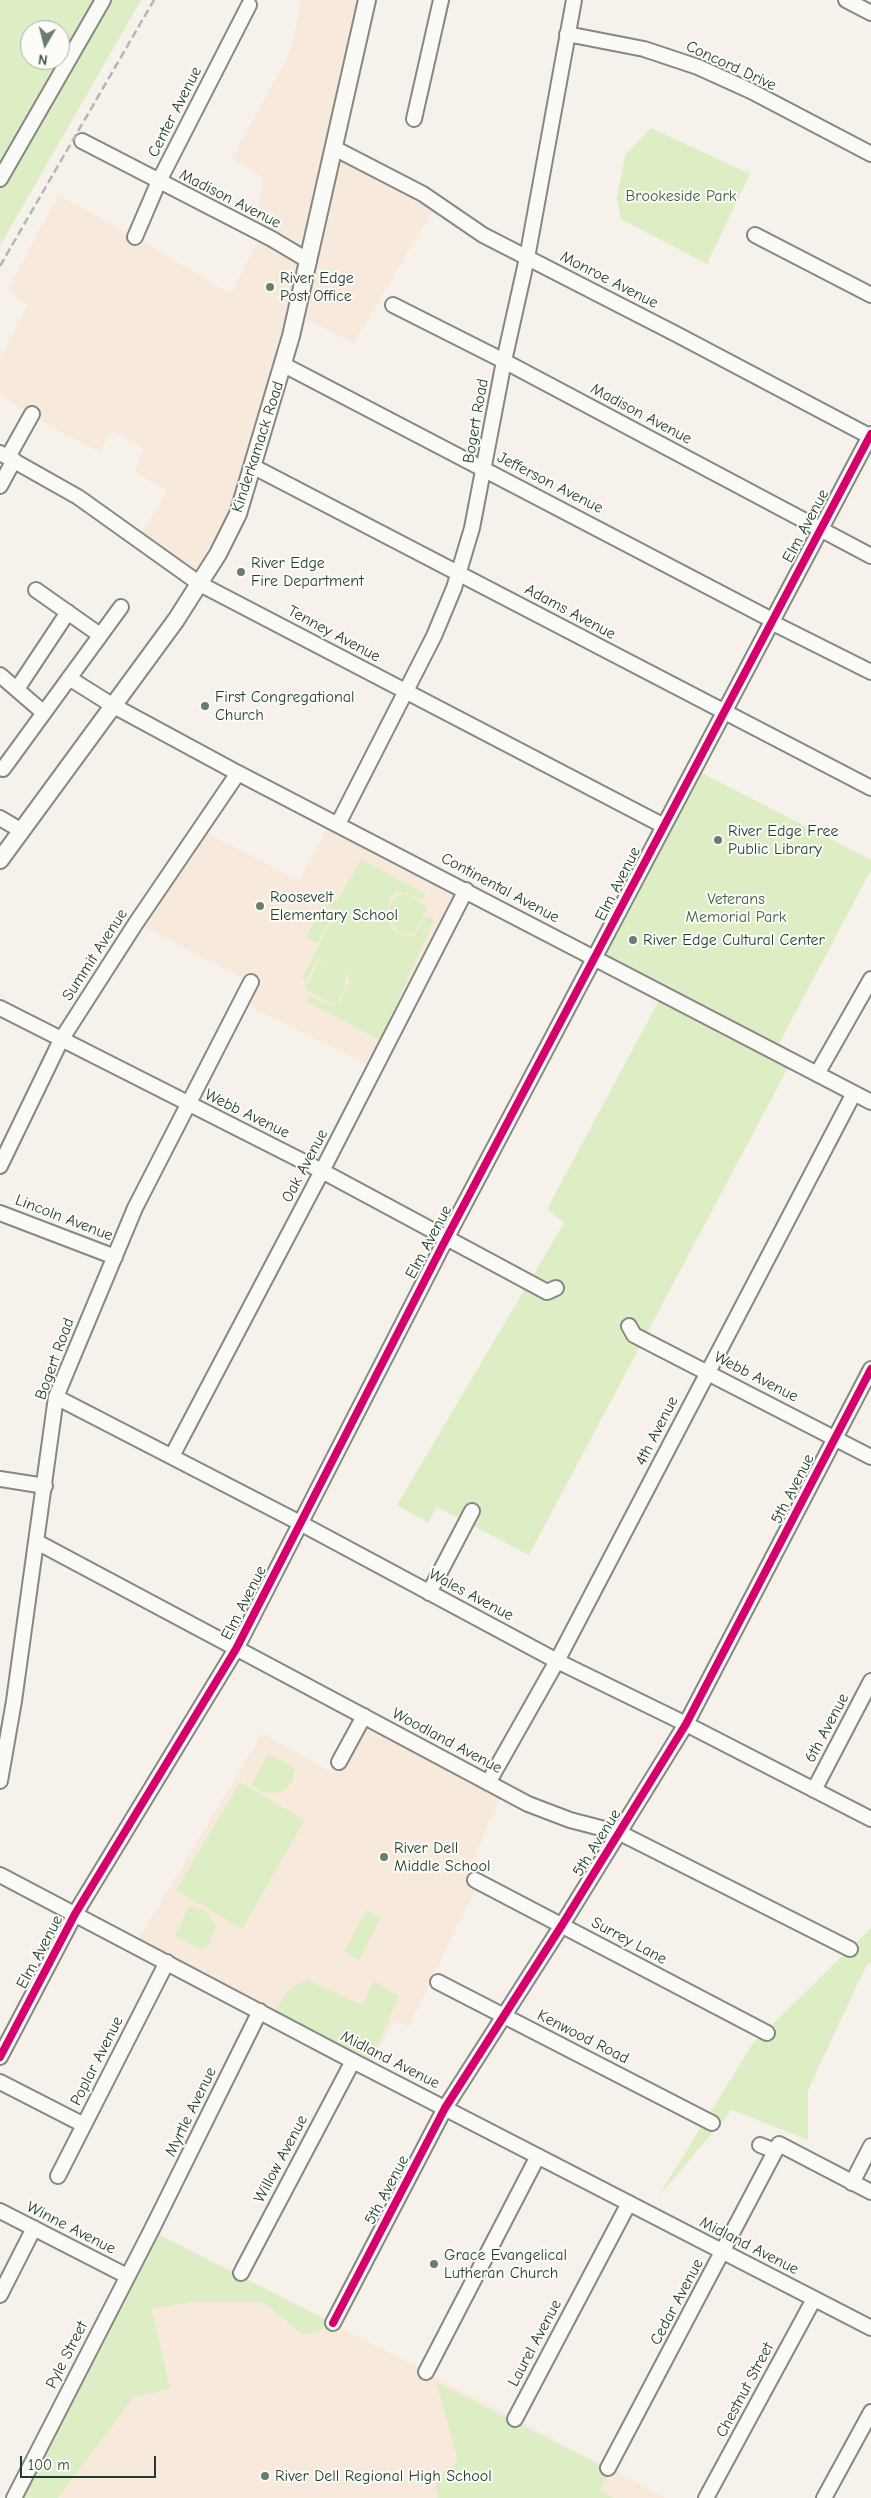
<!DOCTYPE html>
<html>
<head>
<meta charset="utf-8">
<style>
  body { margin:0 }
  #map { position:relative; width:871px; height:2498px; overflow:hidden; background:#f6f1eb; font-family:"Comic Neue",sans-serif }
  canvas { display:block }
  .north { position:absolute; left:20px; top:20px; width:50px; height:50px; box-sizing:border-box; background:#fdfcf7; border:1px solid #a4b0a9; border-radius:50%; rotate:188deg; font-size:14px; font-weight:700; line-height:20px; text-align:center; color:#1f3d34 }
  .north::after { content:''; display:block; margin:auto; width:18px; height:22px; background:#6a7c74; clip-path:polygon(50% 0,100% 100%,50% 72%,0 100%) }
  .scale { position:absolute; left:20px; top:2456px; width:136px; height:22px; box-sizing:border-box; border:2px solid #1f3d34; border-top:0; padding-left:6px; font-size:15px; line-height:18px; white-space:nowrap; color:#1f3d34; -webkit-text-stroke:4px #fdfcf7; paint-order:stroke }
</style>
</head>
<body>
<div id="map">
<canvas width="871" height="2498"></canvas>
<div class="north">N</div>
<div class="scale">100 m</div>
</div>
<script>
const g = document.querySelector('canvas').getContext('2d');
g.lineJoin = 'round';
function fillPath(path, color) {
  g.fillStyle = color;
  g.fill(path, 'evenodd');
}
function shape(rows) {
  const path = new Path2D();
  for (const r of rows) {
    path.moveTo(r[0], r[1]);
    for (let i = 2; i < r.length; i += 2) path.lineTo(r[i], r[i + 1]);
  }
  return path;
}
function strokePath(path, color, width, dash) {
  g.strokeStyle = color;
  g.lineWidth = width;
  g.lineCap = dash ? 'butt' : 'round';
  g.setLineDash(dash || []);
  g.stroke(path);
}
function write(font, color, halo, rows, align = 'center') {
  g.font = font + ' "Comic Neue",sans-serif';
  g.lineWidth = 4;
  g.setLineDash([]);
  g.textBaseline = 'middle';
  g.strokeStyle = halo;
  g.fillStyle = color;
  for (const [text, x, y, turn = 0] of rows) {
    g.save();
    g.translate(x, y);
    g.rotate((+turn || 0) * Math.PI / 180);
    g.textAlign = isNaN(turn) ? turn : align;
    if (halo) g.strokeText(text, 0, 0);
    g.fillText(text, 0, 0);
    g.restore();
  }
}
fillPath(shape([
  [301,0,367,0,334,148,438,203,353,344,297,313,254,467,200,584,136,540,168,491,135,472,144,448,112,431,100,452,31,416,31,414,0,396,0,359,27,305,7,291,58,195,135,237,231,294,261,234,249,227,258,216,263,178,232,159,291,50],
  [332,820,466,890,375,1068,241,1002,251,982,136,923,200,829,299,881],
  [364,1716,504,1791,472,1861,486,1867,409,2027,394,2021,369,2070,138,1940,262,1733,333,1773],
  [193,2302,263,2302,304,2336,333,2323,666,2498,58,2498,134,2396,152,2309]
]), '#f7eadd');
fillPath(shape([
  [0,0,141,0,0,246],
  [30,30,60,30,60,60,30,60],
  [651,128,750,174,707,264,621,219,617,198,625,155],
  [694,769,871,860,871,870,774,1053,791,1062,529,1555,437,1507,428,1523,397,1505,564,1223,547,1209,662,995,596,960],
  [361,859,427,895,421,900,403,892,397,892,390,898,386,917,395,931,404,935,414,936,425,917,435,918,380,1040,306,1001,309,995,332,1006,341,1001,350,980,346,974,345,990,337,1002,332,1004,305,989,319,961,324,960,318,959,307,981,302,979,336,911,325,905,329,897,337,902],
  [403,893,428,907,414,933,405,934,398,931,389,919,389,907,395,898],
  [321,906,334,912,318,943,306,937],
  [268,1754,295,1768,292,1783,281,1792,266,1793,251,1785],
  [240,1782,305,1820,242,1929,176,1890],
  [189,1906,206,1911,216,1927,209,1945,203,1950,175,1936],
  [366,1910,381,1918,359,1960,344,1952],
  [871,1928,871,1963,866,1966,808,2090,808,2140,732,2110,658,2197,753,2043],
  [308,1980,362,2005,374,1981,399,1996,370,2062,275,2011,285,1994,295,1985],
  [156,2233,335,2324,304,2336,263,2302,193,2302,152,2309,170,2389,134,2397,58,2498,14,2498],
  [436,2382,610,2470,600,2490,613,2498,438,2498,435,2481,458,2461]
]), '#deeec4');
const minor = shape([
  [846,0,871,13],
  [567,34,644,49,698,67,751,91,871,154],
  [414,119,441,0],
  [82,141,272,239,309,261],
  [334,148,423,194,483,235,676,334,871,437],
  [0,179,103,0],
  [755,235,871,295],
  [135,237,159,181,249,5],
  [393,305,504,361,871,556],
  [284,365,772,620],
  [0,453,78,497,200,584,664,826],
  [8,457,32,414],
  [254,467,871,788],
  [0,486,14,460],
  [36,590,100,635],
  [771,622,871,672],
  [0,675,44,713],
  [69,678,112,705,234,771,871,1102],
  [17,689,68,612],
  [3,769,121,607],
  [0,818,22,831],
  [338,824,434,636,454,588,472,528,504,361,527,258,574,0],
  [0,1008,322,1171,547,1292,556,1288],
  [817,1074,871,979],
  [0,1166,61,1040,136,923,238,773],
  [0,1213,115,1257],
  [629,1326,634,1335,871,1457],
  [56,1397,300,1523,557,1661,686,1724,871,1819],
  [172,1456,322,1171,466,890],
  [0,1479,45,1486],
  [37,1542,528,1804,570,1820,620,1833,850,1949],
  [429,1593,472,1511],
  [339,1762,364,1716],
  [0,1781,14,1701,56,1397,135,1208,251,982],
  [488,1783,557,1661,854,1093],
  [814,1790,871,1681],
  [0,1875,353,2061,871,2328],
  [475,1880,767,2033],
  [438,1982,712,2123],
  [0,2057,75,1914,236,1649,447,1237,871,434],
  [0,2082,84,2125],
  [760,2145,775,2151],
  [58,2176,167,1962],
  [852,2183,871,2146],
  [0,2211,127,2276],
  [241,2273,353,2061],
  [0,2295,34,2228],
  [333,2323,445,2108,562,1925,686,1724,871,1369],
  [426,2372,538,2156],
  [515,2419,629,2203],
  [608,2468,779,2144,871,2192],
  [14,2498,152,2229,260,2011],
  [706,2498,814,2299],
  [824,2498,871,2412]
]);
const major = shape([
  [0,860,176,620,218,554,238,514,291,336,367,0]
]);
strokePath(minor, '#858884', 18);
strokePath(major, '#858884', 20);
strokePath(minor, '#fafaf7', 14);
strokePath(major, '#fafaf7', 16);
strokePath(shape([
  [0,266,154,0]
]), '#b4b6b4', 2.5, [8, 4]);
strokePath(shape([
  [0,2057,75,1914,236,1649,447,1237,871,434],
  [333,2323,445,2108,562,1925,686,1724,871,1369]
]), '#d6006c', 8);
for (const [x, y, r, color] of [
  [270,287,5,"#6a7c74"],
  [241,572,5,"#6a7c74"],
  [205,706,5,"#6a7c74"],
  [718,840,5,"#6a7c74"],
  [260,906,5,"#6a7c74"],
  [633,940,5,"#6a7c74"],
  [384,1857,5,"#6a7c74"],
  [434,2264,5,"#6a7c74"],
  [265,2476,5,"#6a7c74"]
]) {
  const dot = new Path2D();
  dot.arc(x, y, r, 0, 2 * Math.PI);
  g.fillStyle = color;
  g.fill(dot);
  strokePath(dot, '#fdfcf7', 2);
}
write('16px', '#1f3d34', '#fdfcf7', [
  ["Concord Drive",731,66,25],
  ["Center Avenue",175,112,-63],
  ["Madison Avenue",230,199,27],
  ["Monroe Avenue",609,280,27],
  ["Madison Avenue",641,414,28],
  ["Bogert Road",476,421,-80],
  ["Kinderkamack Road",258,447,-72],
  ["Jefferson Avenue",550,483,27],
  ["Elm Avenue",806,526,-62],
  ["Adams Avenue",570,612,28],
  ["Tenney Avenue",334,634,28],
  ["Elm Avenue",618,884,-63],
  ["Continental Avenue",500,888,28],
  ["Summit Avenue",95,955,-57],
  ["Webb Avenue",247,1114,26],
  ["Oak Avenue",305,1166,-62],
  ["Lincoln Avenue",64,1218,21],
  ["Elm Avenue",429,1242,-62],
  ["Bogert Road",55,1359,-70],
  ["Webb Avenue",756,1377,27],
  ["4th Avenue",657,1431,-63],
  ["5th Avenue",793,1489,-63],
  ["Wales Avenue",471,1595,28],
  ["Elm Avenue",244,1603,-63],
  ["6th Avenue",827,1728,-62],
  ["Woodland Avenue",447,1741,28],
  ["5th Avenue",597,1843,-58],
  ["Surrey Lane",629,1941,28],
  ["Elm Avenue",40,1952,-62],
  ["Kenwood Road",583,2037,27],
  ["Midland Avenue",390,2060,27],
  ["Poplar Avenue",97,2061,-63],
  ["Myrtle Avenue",191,2112,-64],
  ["Willow Avenue",281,2159,-62],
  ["5th Avenue",387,2190,-62],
  ["Winne Avenue",71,2228,27],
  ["Midland Avenue",749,2246,27],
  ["Cedar Avenue",677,2302,-62],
  ["Laurel Avenue",535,2343,-62],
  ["Pyle Street",67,2355,-63],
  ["Chestnut Street",745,2390,-62]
]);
write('16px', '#41604a', '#fdfcf7', [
  ["Brookeside Park",681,196],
  ["Veterans",736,899],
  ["Memorial Park",736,917]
]);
write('16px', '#1f3d34', '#fdfcf7', [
  ["River Edge",280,278],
  ["Post Office",280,296],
  ["River Edge",251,563],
  ["Fire Department",251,581],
  ["First Congregational",215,697],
  ["Church",215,715],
  ["River Edge Free",728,831],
  ["Public Library",728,849],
  ["Roosevelt",270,897],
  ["Elementary School",270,915],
  ["River Edge Cultural Center",643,940],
  ["River Dell",394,1848],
  ["Middle School",394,1866],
  ["Grace Evangelical",444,2255],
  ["Lutheran Church",444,2273],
  ["River Dell Regional High School",275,2476]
], 'left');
</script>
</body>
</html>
